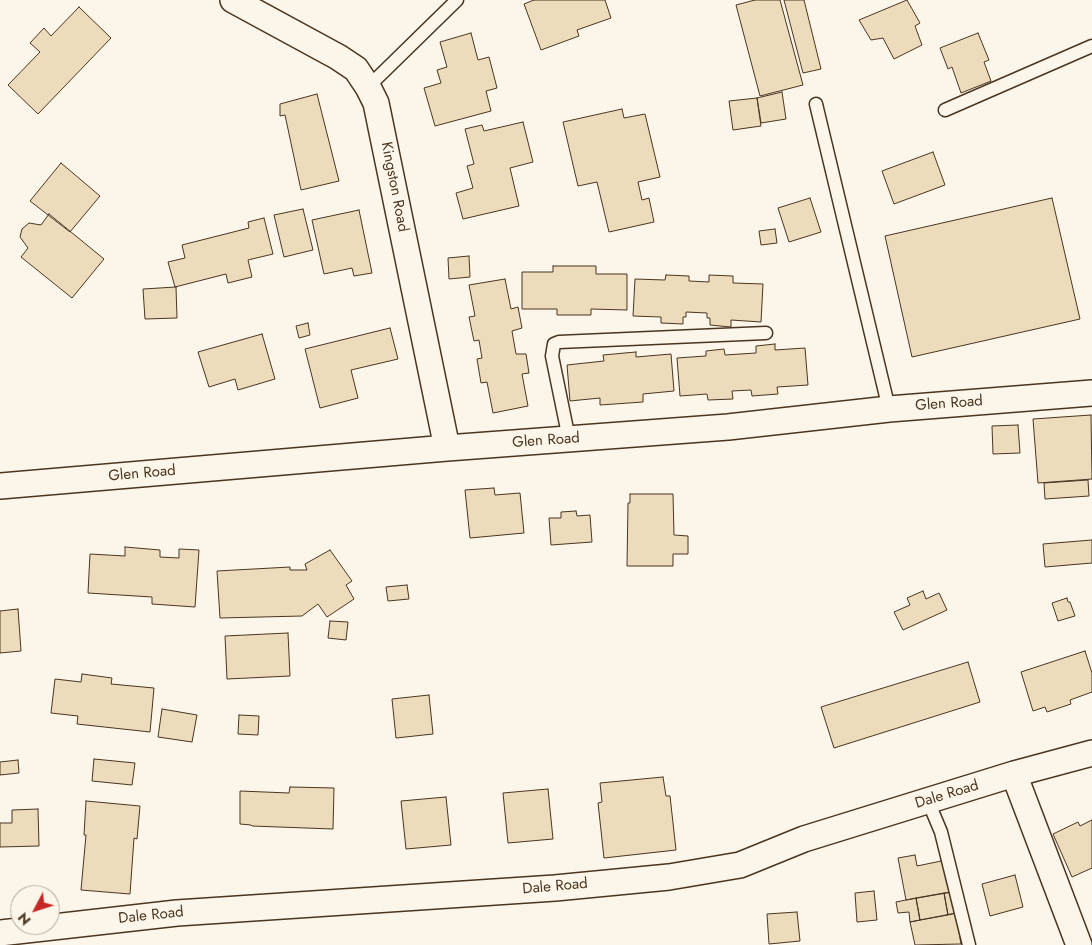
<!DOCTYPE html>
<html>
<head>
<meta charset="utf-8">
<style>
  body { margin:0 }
  #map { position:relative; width:1092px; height:945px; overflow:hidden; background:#fbf6e9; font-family:Jost,sans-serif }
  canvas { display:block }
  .north { position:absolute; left:10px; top:885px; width:50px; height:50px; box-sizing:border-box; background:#fbf6e9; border:1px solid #b4a999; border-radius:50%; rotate:230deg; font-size:14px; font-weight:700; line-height:20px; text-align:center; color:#4a3520 }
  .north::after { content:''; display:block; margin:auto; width:18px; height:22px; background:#c62828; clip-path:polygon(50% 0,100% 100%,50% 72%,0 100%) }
</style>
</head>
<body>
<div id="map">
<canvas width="1092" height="945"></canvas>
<div class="north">N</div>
</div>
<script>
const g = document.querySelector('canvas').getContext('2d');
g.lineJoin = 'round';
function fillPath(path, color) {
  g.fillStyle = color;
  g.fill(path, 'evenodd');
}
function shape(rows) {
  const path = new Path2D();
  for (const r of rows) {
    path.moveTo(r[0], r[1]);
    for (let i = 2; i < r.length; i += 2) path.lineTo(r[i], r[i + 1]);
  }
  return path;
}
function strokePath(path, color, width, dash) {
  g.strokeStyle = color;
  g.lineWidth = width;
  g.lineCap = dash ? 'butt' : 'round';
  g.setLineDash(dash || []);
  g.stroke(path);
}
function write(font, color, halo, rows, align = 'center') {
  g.font = font + ' Jost,sans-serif';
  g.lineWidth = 4;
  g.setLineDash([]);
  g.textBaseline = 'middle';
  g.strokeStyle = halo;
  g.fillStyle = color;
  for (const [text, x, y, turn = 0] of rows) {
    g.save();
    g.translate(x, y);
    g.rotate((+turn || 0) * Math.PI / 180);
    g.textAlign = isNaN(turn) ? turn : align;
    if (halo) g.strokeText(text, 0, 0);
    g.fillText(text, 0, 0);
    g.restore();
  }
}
const building = shape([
  [534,0,605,0,611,18,577,30,579,36,541,50,524,4,534,0],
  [755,0,780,0,803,85,760,96,736,5,755,0],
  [784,0,804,0,821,69,803,73,784,0],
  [907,0,920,23,915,26,922,45,894,59,883,38,871,40,859,20,907,0],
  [79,7,111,38,38,114,8,85,40,52,30,43,44,28,51,36,79,7],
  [471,33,478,60,489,57,497,88,486,91,491,111,435,126,424,88,441,83,437,70,447,67,440,42,471,33],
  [978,33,989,60,984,62,991,81,961,93,952,67,948,69,940,48,978,33],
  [782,92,786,119,761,123,757,98,782,92],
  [317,94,339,181,301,190,285,115,280,116,280,104,317,94],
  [757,98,761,126,733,130,729,101,757,98],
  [622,109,624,118,645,114,660,177,638,182,642,200,649,198,654,222,609,232,597,182,578,186,563,122,622,109],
  [523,122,533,162,510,168,519,206,463,219,456,193,473,188,467,166,474,164,465,129,482,125,484,131,523,122],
  [933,152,945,185,894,204,882,171,933,152],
  [61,163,100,196,70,232,30,201,61,163],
  [810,198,821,232,789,242,778,208,810,198],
  [1052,198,1080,319,912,357,885,236,1052,198],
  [303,209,313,250,284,257,274,215,303,209],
  [359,210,372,273,354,276,352,268,324,274,312,220,359,210],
  [49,214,104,259,72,298,21,257,28,248,20,237,22,229,29,223,41,225,49,214],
  [264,218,273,254,248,260,252,277,228,283,226,274,175,287,168,262,185,258,182,245,249,228,248,222,264,218],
  [775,229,777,243,761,245,759,231,775,229],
  [469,256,470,277,449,279,448,258,469,256],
  [553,266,596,266,596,274,627,274,627,310,591,309,591,315,557,315,557,309,522,309,522,272,553,272,553,266],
  [666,275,689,276,689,281,709,282,709,275,733,276,733,283,763,284,761,322,731,320,731,327,710,325,710,318,707,318,707,313,686,312,686,317,683,317,683,324,661,323,661,317,633,316,635,279,665,280,666,275],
  [505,279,511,309,518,307,522,328,512,331,516,354,526,354,529,373,522,374,528,406,493,413,487,382,481,383,477,359,482,358,479,340,474,341,469,317,475,316,469,285,505,279],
  [176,287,177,318,145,319,143,289,176,287],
  [308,323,310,335,299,338,296,326,308,323],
  [390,328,398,359,351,370,358,398,320,408,305,349,390,328],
  [262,334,275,379,238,390,235,379,209,387,198,352,262,334],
  [775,344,775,350,805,348,808,385,777,387,778,394,752,396,751,390,732,391,733,399,708,400,707,394,680,396,677,358,706,356,706,351,724,349,725,355,756,353,756,346,775,344],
  [636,352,636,357,671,354,674,391,643,394,643,402,600,405,600,398,570,401,567,365,604,361,603,355,636,352],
  [1091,415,1092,479,1038,483,1033,419,1091,415],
  [1018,425,1020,453,993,454,992,426,1018,425],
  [1088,480,1089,496,1045,499,1044,483,1088,480],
  [494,488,495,495,520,493,524,533,470,538,465,490,494,488],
  [630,494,673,494,674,535,688,536,688,554,673,554,673,566,627,566,628,503,630,503,630,494],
  [576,511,577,516,590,515,592,542,551,545,549,518,561,518,561,512,576,511],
  [1092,540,1092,563,1045,567,1043,544,1092,540],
  [125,547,160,550,160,557,179,558,179,549,199,550,195,607,152,604,152,597,88,593,90,554,125,556,125,547],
  [330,550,352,581,346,585,354,599,327,617,318,604,302,616,220,618,217,571,290,567,290,570,307,570,305,564,330,550],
  [407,585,409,599,388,601,386,587,407,585],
  [923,591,926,599,939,593,947,610,903,630,894,612,910,605,907,598,923,591],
  [1067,598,1068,602,1070,602,1075,616,1058,621,1052,603,1067,598],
  [18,609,21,651,0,653,0,611,18,609],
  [330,621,348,622,346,640,328,638,330,621],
  [288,633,290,676,227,679,225,636,288,633],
  [1085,651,1092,673,1092,692,1070,700,1071,704,1047,712,1045,707,1033,711,1021,672,1085,651],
  [968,662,980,702,834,748,821,707,968,662],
  [82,674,112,678,111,684,154,688,150,732,77,724,78,716,51,713,55,679,81,682,82,674],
  [429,695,433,734,396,738,392,699,429,695],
  [162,709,197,715,192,742,158,737,162,709],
  [239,715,259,716,258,735,238,734,239,715],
  [94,759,135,763,132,785,92,781,94,759],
  [18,760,19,773,0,775,0,762,18,760],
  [663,777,666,796,670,796,676,850,604,858,598,803,602,802,600,783,663,777],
  [290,787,334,788,333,829,252,826,251,825,240,824,240,791,289,793,290,787],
  [548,789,553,839,508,843,503,793,548,789],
  [446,797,451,845,406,849,401,801,446,797],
  [86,801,140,806,137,839,134,838,130,894,81,890,86,835,84,835,86,801],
  [38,809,39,846,0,847,0,823,12,823,12,810,38,809],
  [1092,820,1092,868,1072,877,1053,834,1078,822,1080,826,1092,820],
  [915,855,917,866,946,860,952,892,906,900,898,858,915,855],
  [1015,875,1023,907,990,916,982,884,1015,875],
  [874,891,877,920,857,922,855,893,874,891],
  [952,892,956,913,948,915,944,893,952,892],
  [944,893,948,915,920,920,916,898,944,893],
  [916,898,920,920,910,922,909,912,898,913,896,902,916,898],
  [797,912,800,941,769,944,767,914,797,912],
  [956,913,961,944,915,945,910,922,956,913]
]);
fillPath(building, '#ecdcbc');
strokePath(building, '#4a3520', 1);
const lane = shape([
  [368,87,457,0],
  [816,104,889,409],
  [945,110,1092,46],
  [569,439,552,356,554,344,559,342,766,333],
  [928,801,941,832,969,945]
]);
const street = shape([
  [233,0,338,57,356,69,368,87,376,103,447,448],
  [0,486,447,448,728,427,889,409,1092,393],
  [1014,774,1079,945],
  [0,933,177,913,555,888,669,877,740,865,804,839,1014,774,1092,753]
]);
strokePath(lane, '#4a3520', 15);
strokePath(street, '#4a3520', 28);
strokePath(lane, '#fbf6e9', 12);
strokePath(street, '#fbf6e9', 25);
write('15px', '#4a3520', '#fbf6e9', [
  ["Kingston Road",394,187,79],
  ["Glen Road",949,404,-4],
  ["Glen Road",546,441,-4],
  ["Glen Road",142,474,-5],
  ["Dale Road",947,795,-17],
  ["Dale Road",555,887,-5],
  ["Dale Road",151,916,-6]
]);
</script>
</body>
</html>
